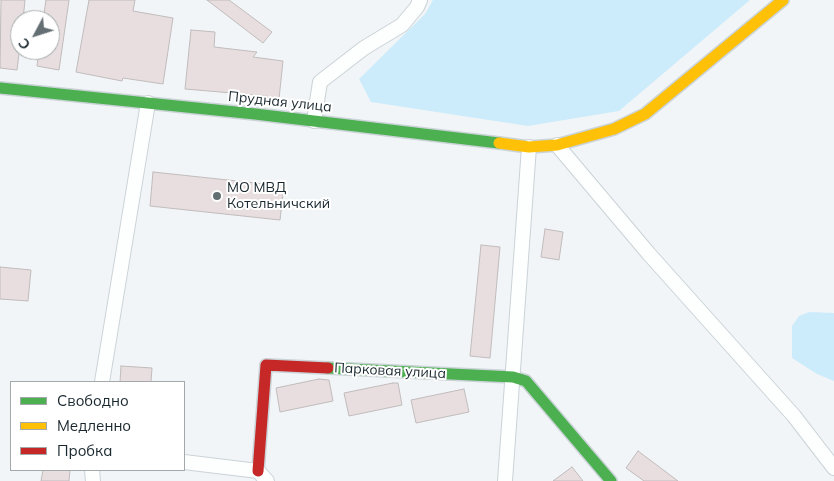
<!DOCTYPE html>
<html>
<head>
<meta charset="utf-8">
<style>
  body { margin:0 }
  #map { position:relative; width:834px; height:481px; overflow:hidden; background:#f2f5f7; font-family:Mulish,sans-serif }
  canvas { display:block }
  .legend { position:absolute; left:10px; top:381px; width:175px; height:90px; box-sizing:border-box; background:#fff; border:1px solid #a3a9ab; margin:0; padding:6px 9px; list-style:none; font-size:15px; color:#18272d }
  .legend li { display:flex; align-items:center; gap:10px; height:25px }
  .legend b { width:25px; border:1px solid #a3a9ab }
  .north { position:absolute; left:10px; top:10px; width:50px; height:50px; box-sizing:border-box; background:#fff; border:1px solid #a3a9ab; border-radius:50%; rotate:230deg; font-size:14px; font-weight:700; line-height:20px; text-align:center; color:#18272d }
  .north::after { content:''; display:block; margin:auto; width:18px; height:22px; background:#646f74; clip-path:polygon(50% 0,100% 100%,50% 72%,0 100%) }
</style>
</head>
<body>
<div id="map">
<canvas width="834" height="481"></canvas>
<ul class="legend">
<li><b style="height:6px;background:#4caf50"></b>Свободно</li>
<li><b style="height:6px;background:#ffc107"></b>Медленно</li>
<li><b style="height:6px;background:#c62828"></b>Пробка</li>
</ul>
<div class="north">С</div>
</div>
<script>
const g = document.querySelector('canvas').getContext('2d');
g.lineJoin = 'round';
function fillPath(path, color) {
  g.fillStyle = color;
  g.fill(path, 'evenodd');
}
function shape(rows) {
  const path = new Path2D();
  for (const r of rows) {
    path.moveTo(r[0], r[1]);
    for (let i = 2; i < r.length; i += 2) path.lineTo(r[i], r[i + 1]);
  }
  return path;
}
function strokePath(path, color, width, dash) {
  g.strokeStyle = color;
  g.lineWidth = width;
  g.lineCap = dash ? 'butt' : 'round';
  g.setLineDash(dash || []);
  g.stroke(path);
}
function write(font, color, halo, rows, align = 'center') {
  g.font = font + ' Mulish,sans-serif';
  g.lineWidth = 4;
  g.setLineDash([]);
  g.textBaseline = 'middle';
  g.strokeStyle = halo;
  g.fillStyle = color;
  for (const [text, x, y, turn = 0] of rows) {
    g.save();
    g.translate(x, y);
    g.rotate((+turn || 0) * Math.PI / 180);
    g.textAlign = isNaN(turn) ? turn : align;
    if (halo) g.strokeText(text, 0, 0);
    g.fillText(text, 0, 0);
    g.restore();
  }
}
fillPath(shape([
  [433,0,750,0,619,111,528,126,371,102,359,79,425,14],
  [809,312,834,313,834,381,817,374,792,358,792,326,799,316]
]), '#ccecfb');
const building = shape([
  [1,0,25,0,23,20,20,20,20,46,17,70,0,68,1,0],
  [46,0,69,0,59,70,37,66,39,50,50,50,50,20,43,20,46,0],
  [89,0,135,0,133,11,173,18,163,84,123,78,122,81,76,72,89,0],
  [207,0,229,0,272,32,263,43,207,0],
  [191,30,215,32,214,47,257,52,253,57,283,61,279,99,267,98,267,96,185,89,191,30],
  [153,172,284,186,280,220,150,206,153,172],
  [545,229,563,232,559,260,541,257,545,229],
  [481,245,500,247,490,358,470,356,481,245],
  [0,267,31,270,28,301,0,299,0,267],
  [121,366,152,368,151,382,120,382,121,366],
  [319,379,329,380,333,401,280,412,276,388,319,379],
  [393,383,398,383,402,405,349,416,344,393,393,383],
  [464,389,469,412,416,423,411,400,464,389],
  [638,451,678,481,644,481,626,468,638,451],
  [572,467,583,481,553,481,572,467],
  [43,470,70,470,69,481,41,481,43,470]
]);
fillPath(building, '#e8dedf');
strokePath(building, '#c0bbbc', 1);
const street = shape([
  [314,121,320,82,364,48,402,25,417,7,420,0],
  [557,145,649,254,794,416,834,468],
  [102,382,148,103],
  [184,462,258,471,267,481],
  [92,470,93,481],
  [505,481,529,147]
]);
const fast = shape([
  [0,88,255,114,499,143],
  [328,368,513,377,526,381,611,481]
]);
const slow = shape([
  [499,143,529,147,557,145,614,129,645,114,783,0]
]);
const jam = shape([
  [258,471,266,365,328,368]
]);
strokePath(street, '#cad3d7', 16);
strokePath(fast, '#cad3d7', 14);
strokePath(slow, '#cad3d7', 14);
strokePath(jam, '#cad3d7', 14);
strokePath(street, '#fdfefe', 14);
strokePath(fast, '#4caf50', 11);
strokePath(slow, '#ffc107', 11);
strokePath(jam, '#c62828', 11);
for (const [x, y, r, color] of [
  [217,196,5,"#646f74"]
]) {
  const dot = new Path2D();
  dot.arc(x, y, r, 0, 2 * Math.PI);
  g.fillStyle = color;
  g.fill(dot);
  strokePath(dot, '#fff', 2);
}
write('14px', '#18272d', '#fff', [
  ["Прудная улица",280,102,6],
  ["Парковая улица",390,371,3]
]);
write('14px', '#18272d', '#fff', [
  ["МО МВД",227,188],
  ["Котельничский",227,204]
], 'left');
</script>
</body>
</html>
